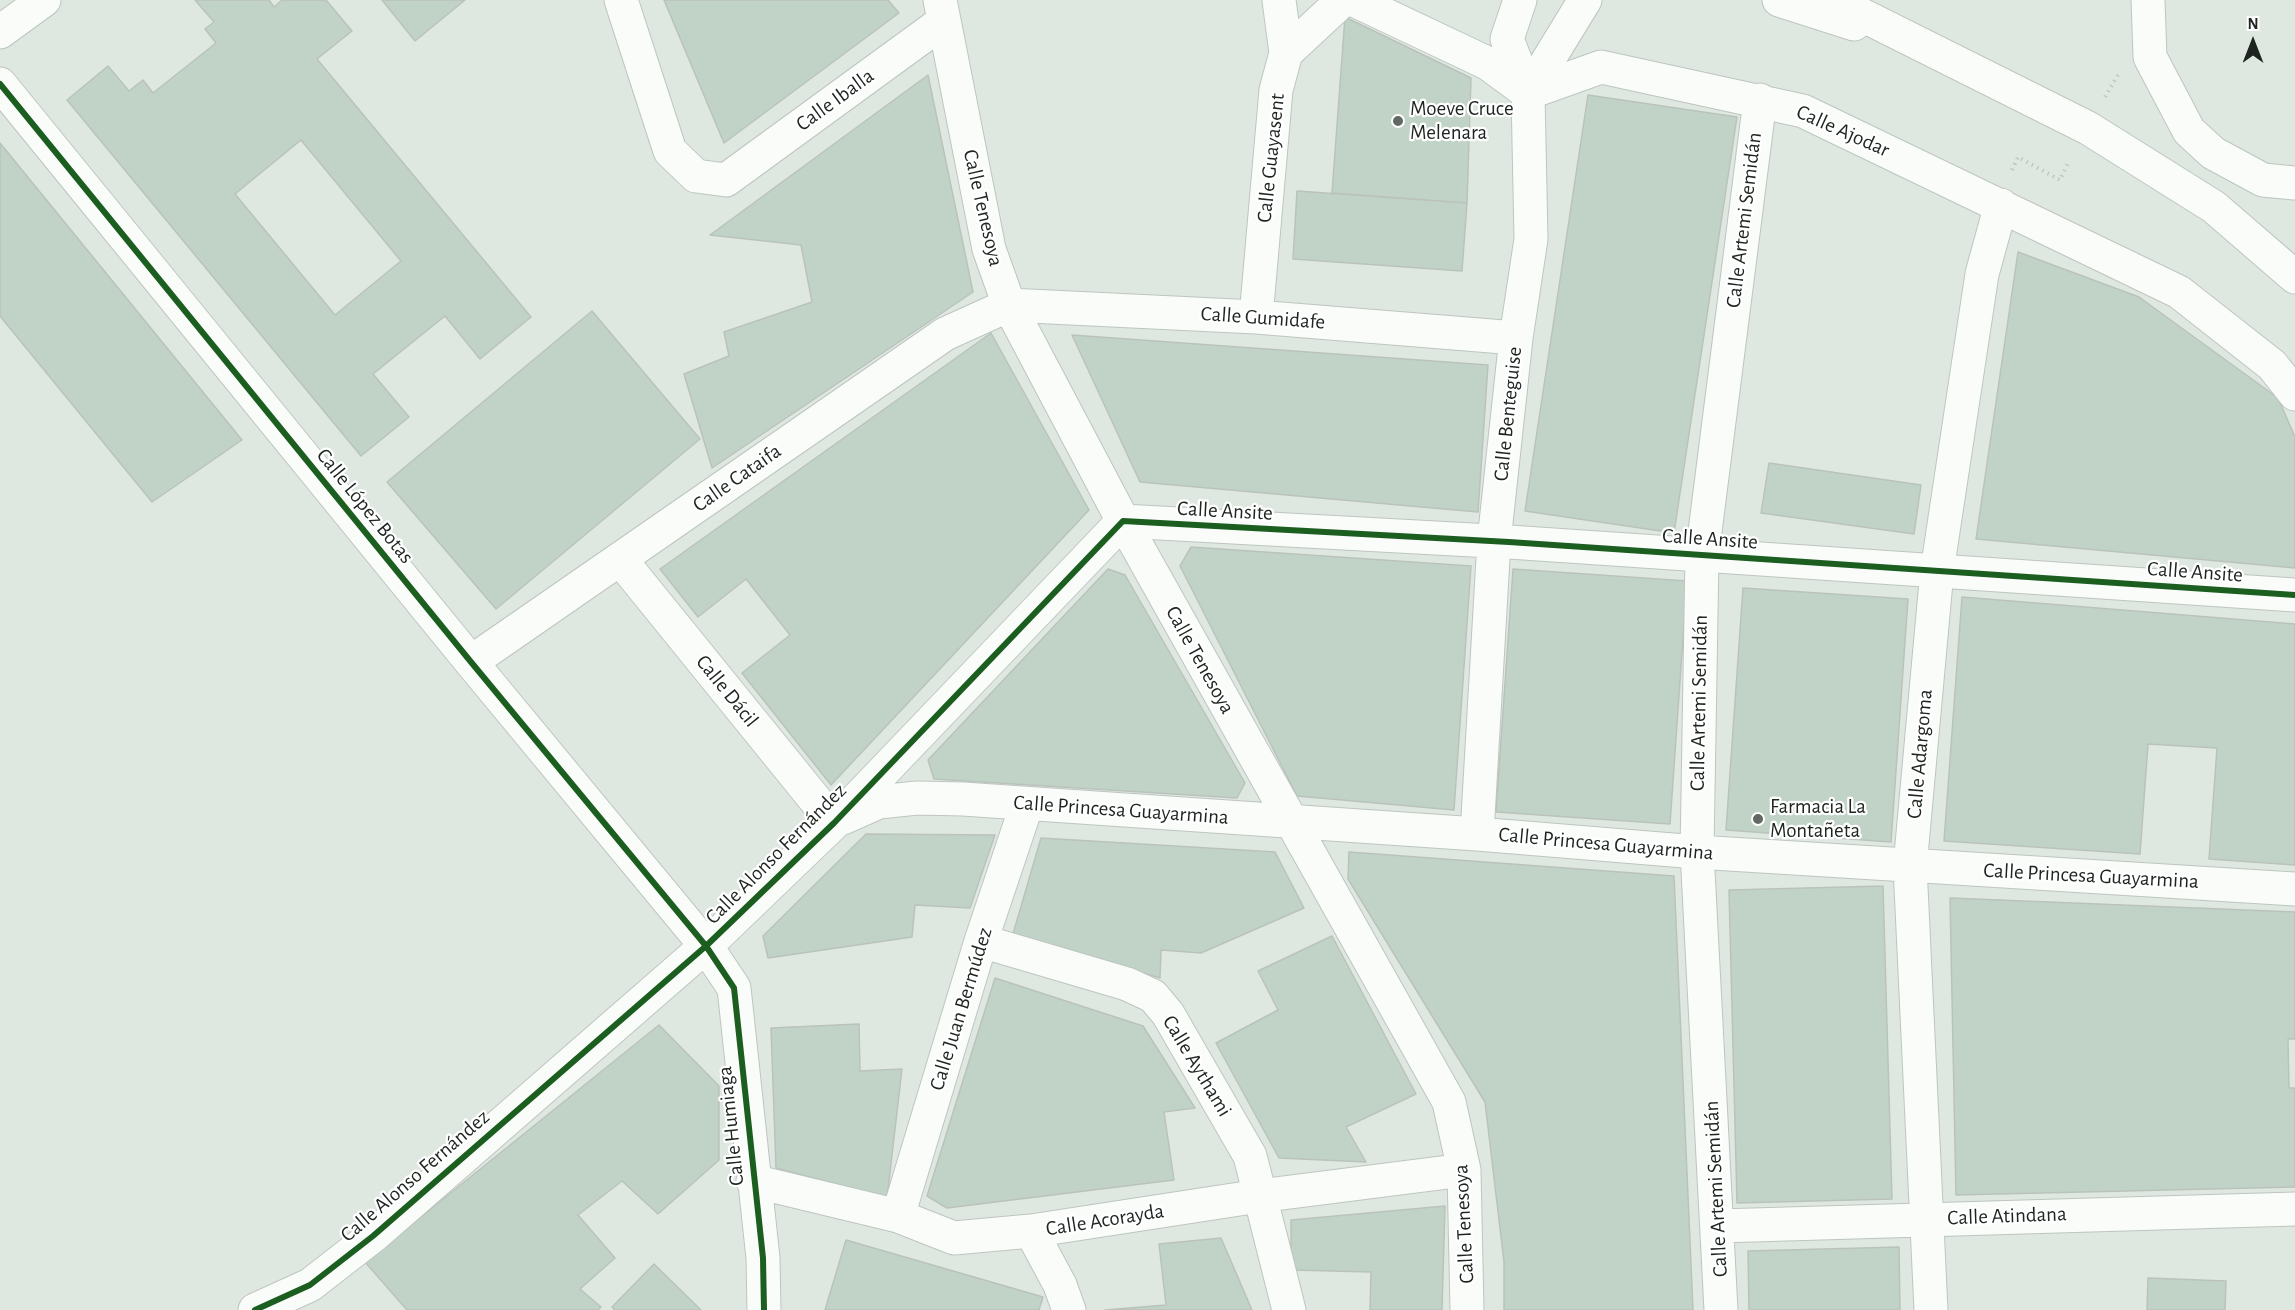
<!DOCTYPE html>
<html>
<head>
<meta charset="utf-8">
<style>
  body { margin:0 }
  #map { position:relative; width:2295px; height:1310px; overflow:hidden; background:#dee8e1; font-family:"Alegreya Sans",sans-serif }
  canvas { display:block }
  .north { position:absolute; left:2223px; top:12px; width:60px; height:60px; -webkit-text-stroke:4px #fff; paint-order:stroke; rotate:0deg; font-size:16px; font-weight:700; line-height:24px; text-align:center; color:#1e2520 }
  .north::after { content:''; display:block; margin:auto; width:21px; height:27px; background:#1e2520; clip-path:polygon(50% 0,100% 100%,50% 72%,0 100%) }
</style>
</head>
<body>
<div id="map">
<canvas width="2295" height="1310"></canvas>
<div class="north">N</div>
</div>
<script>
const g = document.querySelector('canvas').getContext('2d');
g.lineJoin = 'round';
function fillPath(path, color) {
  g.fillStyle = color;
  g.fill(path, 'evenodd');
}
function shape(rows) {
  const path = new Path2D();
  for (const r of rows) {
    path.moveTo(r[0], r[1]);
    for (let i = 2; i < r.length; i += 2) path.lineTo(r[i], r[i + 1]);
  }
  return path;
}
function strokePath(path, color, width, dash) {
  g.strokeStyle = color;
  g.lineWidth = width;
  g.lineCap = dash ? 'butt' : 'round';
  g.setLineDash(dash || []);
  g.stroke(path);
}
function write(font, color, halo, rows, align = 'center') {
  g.font = font + ' "Alegreya Sans",sans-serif';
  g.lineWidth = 4.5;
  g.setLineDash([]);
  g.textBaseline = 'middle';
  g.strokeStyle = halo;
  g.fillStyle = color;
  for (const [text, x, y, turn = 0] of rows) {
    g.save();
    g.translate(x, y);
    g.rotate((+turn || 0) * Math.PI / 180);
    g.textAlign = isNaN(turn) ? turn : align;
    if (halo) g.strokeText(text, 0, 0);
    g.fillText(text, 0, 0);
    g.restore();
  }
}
const building = shape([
  [195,0,269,0,274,7,282,0,326,0,352,31,317,59,531,317,480,359,445,316,373,374,409,417,361,456,67,100,108,66,129,91,143,80,153,93,216,43,205,29,214,22,195,0],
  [301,140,401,261,335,315,235,194,301,140],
  [382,0,465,0,415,41,382,0],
  [664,0,888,0,899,13,724,143,664,0],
  [1345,17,1471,78,1467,203,1332,193,1345,17],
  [928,75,973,292,712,468,684,374,729,356,724,332,812,302,801,245,710,235,928,75],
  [1588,95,1737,117,1674,533,1525,511,1588,95],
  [0,143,242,440,152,502,0,316,0,143],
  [1297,191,1467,203,1462,271,1293,259,1297,191],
  [2018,252,2139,297,2278,398,2295,437,2295,568,1976,539,2018,252],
  [592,311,700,439,496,609,387,482,592,311],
  [991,333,1089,510,831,785,742,673,790,635,746,579,698,617,660,569,991,333],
  [1072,335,1488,365,1478,512,1140,482,1072,335],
  [1769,463,1921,485,1914,534,1761,513,1769,463],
  [1191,547,1471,566,1454,810,1297,796,1180,566,1191,547],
  [1108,569,1125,575,1245,783,1237,798,934,779,928,760,1108,569],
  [1513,569,1687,581,1670,824,1496,812,1513,569],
  [1743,588,1908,599,1891,842,1726,830,1743,588],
  [1962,597,2295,624,2295,865,2209,859,2217,748,2148,744,2140,854,1944,841,1962,597],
  [866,834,995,835,970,908,915,905,912,937,768,958,763,936,866,834],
  [1041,838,1275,852,1304,908,1201,953,1161,950,1160,978,1013,934,1041,838],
  [1349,852,1674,876,1693,1310,1504,1310,1504,1262,1485,1102,1348,879,1349,852],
  [1883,886,1892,1199,1737,1203,1729,890,1883,886],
  [1950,898,2295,912,2295,1039,2288,1039,2289,1088,2295,1088,2295,1187,1956,1195,1950,898],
  [1332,936,1416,1094,1346,1127,1366,1162,1279,1158,1216,1043,1278,1010,1258,971,1332,936],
  [995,978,1143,1026,1195,1108,1164,1112,1174,1180,947,1208,927,1196,995,978],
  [859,1024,860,1071,902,1069,887,1198,776,1168,771,1028,859,1024],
  [659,1025,719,1086,719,1160,658,1214,622,1181,578,1215,615,1258,580,1289,601,1307,598,1310,407,1310,365,1262,659,1025],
  [1445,1206,1442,1310,1370,1310,1371,1272,1291,1270,1291,1220,1445,1206],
  [1221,1238,1252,1310,1105,1310,1166,1305,1159,1244,1221,1238],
  [846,1240,1043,1297,1039,1310,825,1310,846,1240],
  [1899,1247,1900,1310,1749,1310,1748,1251,1899,1247],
  [654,1264,701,1310,615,1310,612,1307,654,1264],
  [2148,1278,2226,1281,2225,1310,2147,1310,2148,1278]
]);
fillPath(building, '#c1d3c7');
strokePath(building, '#bac2bc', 1.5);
const minor = shape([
  [621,0,670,151,696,176,726,180,944,21],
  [940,0,989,249,1009,305,1123,521,1449,1102,1464,1170,1467,1310],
  [1354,0,1487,63,1528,93,1601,67,1803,111,2179,292,2272,365,2295,394],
  [0,32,44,0],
  [1286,53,1343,0],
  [0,84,471,662,706,946,734,988,763,1258,764,1310],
  [1256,317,1276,90,1286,53,1279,0],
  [620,559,834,823],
  [471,662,945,334,1009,305,1256,317,1516,338],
  [843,818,879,802,917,798,963,799,1477,834,1697,852,2295,889],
  [1477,834,1494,541,1516,338,1531,239,1528,93,1507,39,1520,0],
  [981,941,1127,984,1153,996,1168,1014,1250,1156,1289,1310],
  [753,1181,898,1216,954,1238,1031,1231,1259,1196,1464,1170],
  [898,1216,981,941,1027,804],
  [1719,1226,2295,1209],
  [1031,1231,1060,1285,1069,1310],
  [255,1310,310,1285,373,1236,706,946,834,823,1123,521,1509,542,2295,595],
  [1721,1310,1697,852,1702,555,1760,100],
  [1931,1310,1910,866,1937,571,1982,274,2001,205]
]);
const highway = shape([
  [1779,0,1854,24],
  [1832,0,2088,128,2214,207,2295,277],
  [2148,0,2150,57,2189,131,2213,153,2263,180,2295,183],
  [1528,93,1585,0]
]);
strokePath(minor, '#bec5c0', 35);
strokePath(highway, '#bec5c0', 35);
strokePath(shape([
  [2105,97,2118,75],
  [2012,170,2018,157,2060,180,2069,161]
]), '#c3c6c4', 4, [1.5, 4.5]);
strokePath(minor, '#fafcfa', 33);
strokePath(highway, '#fafcfa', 33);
strokePath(shape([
  [0,84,471,662,706,946,734,988,763,1258,764,1310],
  [255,1310,310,1285,373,1236,706,946,834,823,1123,521,1509,542,2295,595]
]), '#1b5e20', 6);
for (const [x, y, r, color] of [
  [1398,121,6,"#616964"],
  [1758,819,6,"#616964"]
]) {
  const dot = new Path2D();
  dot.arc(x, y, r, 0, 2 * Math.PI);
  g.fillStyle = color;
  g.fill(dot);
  strokePath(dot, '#fff', 2);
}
write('21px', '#1e2520', '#fff', [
  ["Calle Iballa",835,100,-36],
  ["Calle Ajodar",1843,131,24],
  ["Calle Guayasent",1271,158,-84],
  ["Calle Tenesoya",983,208,77],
  ["Calle Artemi Semidán",1744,220,-83],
  ["Calle Gumidafe",1263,318,4],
  ["Calle Benteguise",1508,414,-84],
  ["Calle Cataifa",737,478,-35],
  ["Calle López Botas",365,506,51],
  ["Calle Ansite",1225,511,3],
  ["Calle Ansite",1710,539,4],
  ["Calle Ansite",2195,572,4],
  ["Calle Tenesoya",1200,660,61],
  ["Calle Dácil",727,691,51],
  ["Calle Artemi Semidán",1699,703,-89],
  ["Calle Adargoma",1920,754,-85],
  ["Calle Princesa Guayarmina",1121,810,4],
  ["Calle Princesa Guayarmina",1606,844,5],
  ["Calle Alonso Fernández",776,854,-45],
  ["Calle Princesa Guayarmina",2091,876,3],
  ["Calle Juan Bermúdez",961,1009,-73],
  ["Calle Aythami",1197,1066,59],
  ["Calle Humiaga",731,1126,-96],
  ["Calle Alonso Fernández",415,1176,-41],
  ["Calle Artemi Semidán",1716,1189,-93],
  ["Calle Atindana",2007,1216,-2],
  ["Calle Acorayda",1105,1220,-9],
  ["Calle Tenesoya",1464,1224,-93]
]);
write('21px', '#1e2520', '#fff', [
  ["Moeve Cruce",1410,109],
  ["Melenara",1410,133],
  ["Farmacia La",1770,807],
  ["Montañeta",1770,831]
], 'left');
</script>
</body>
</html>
